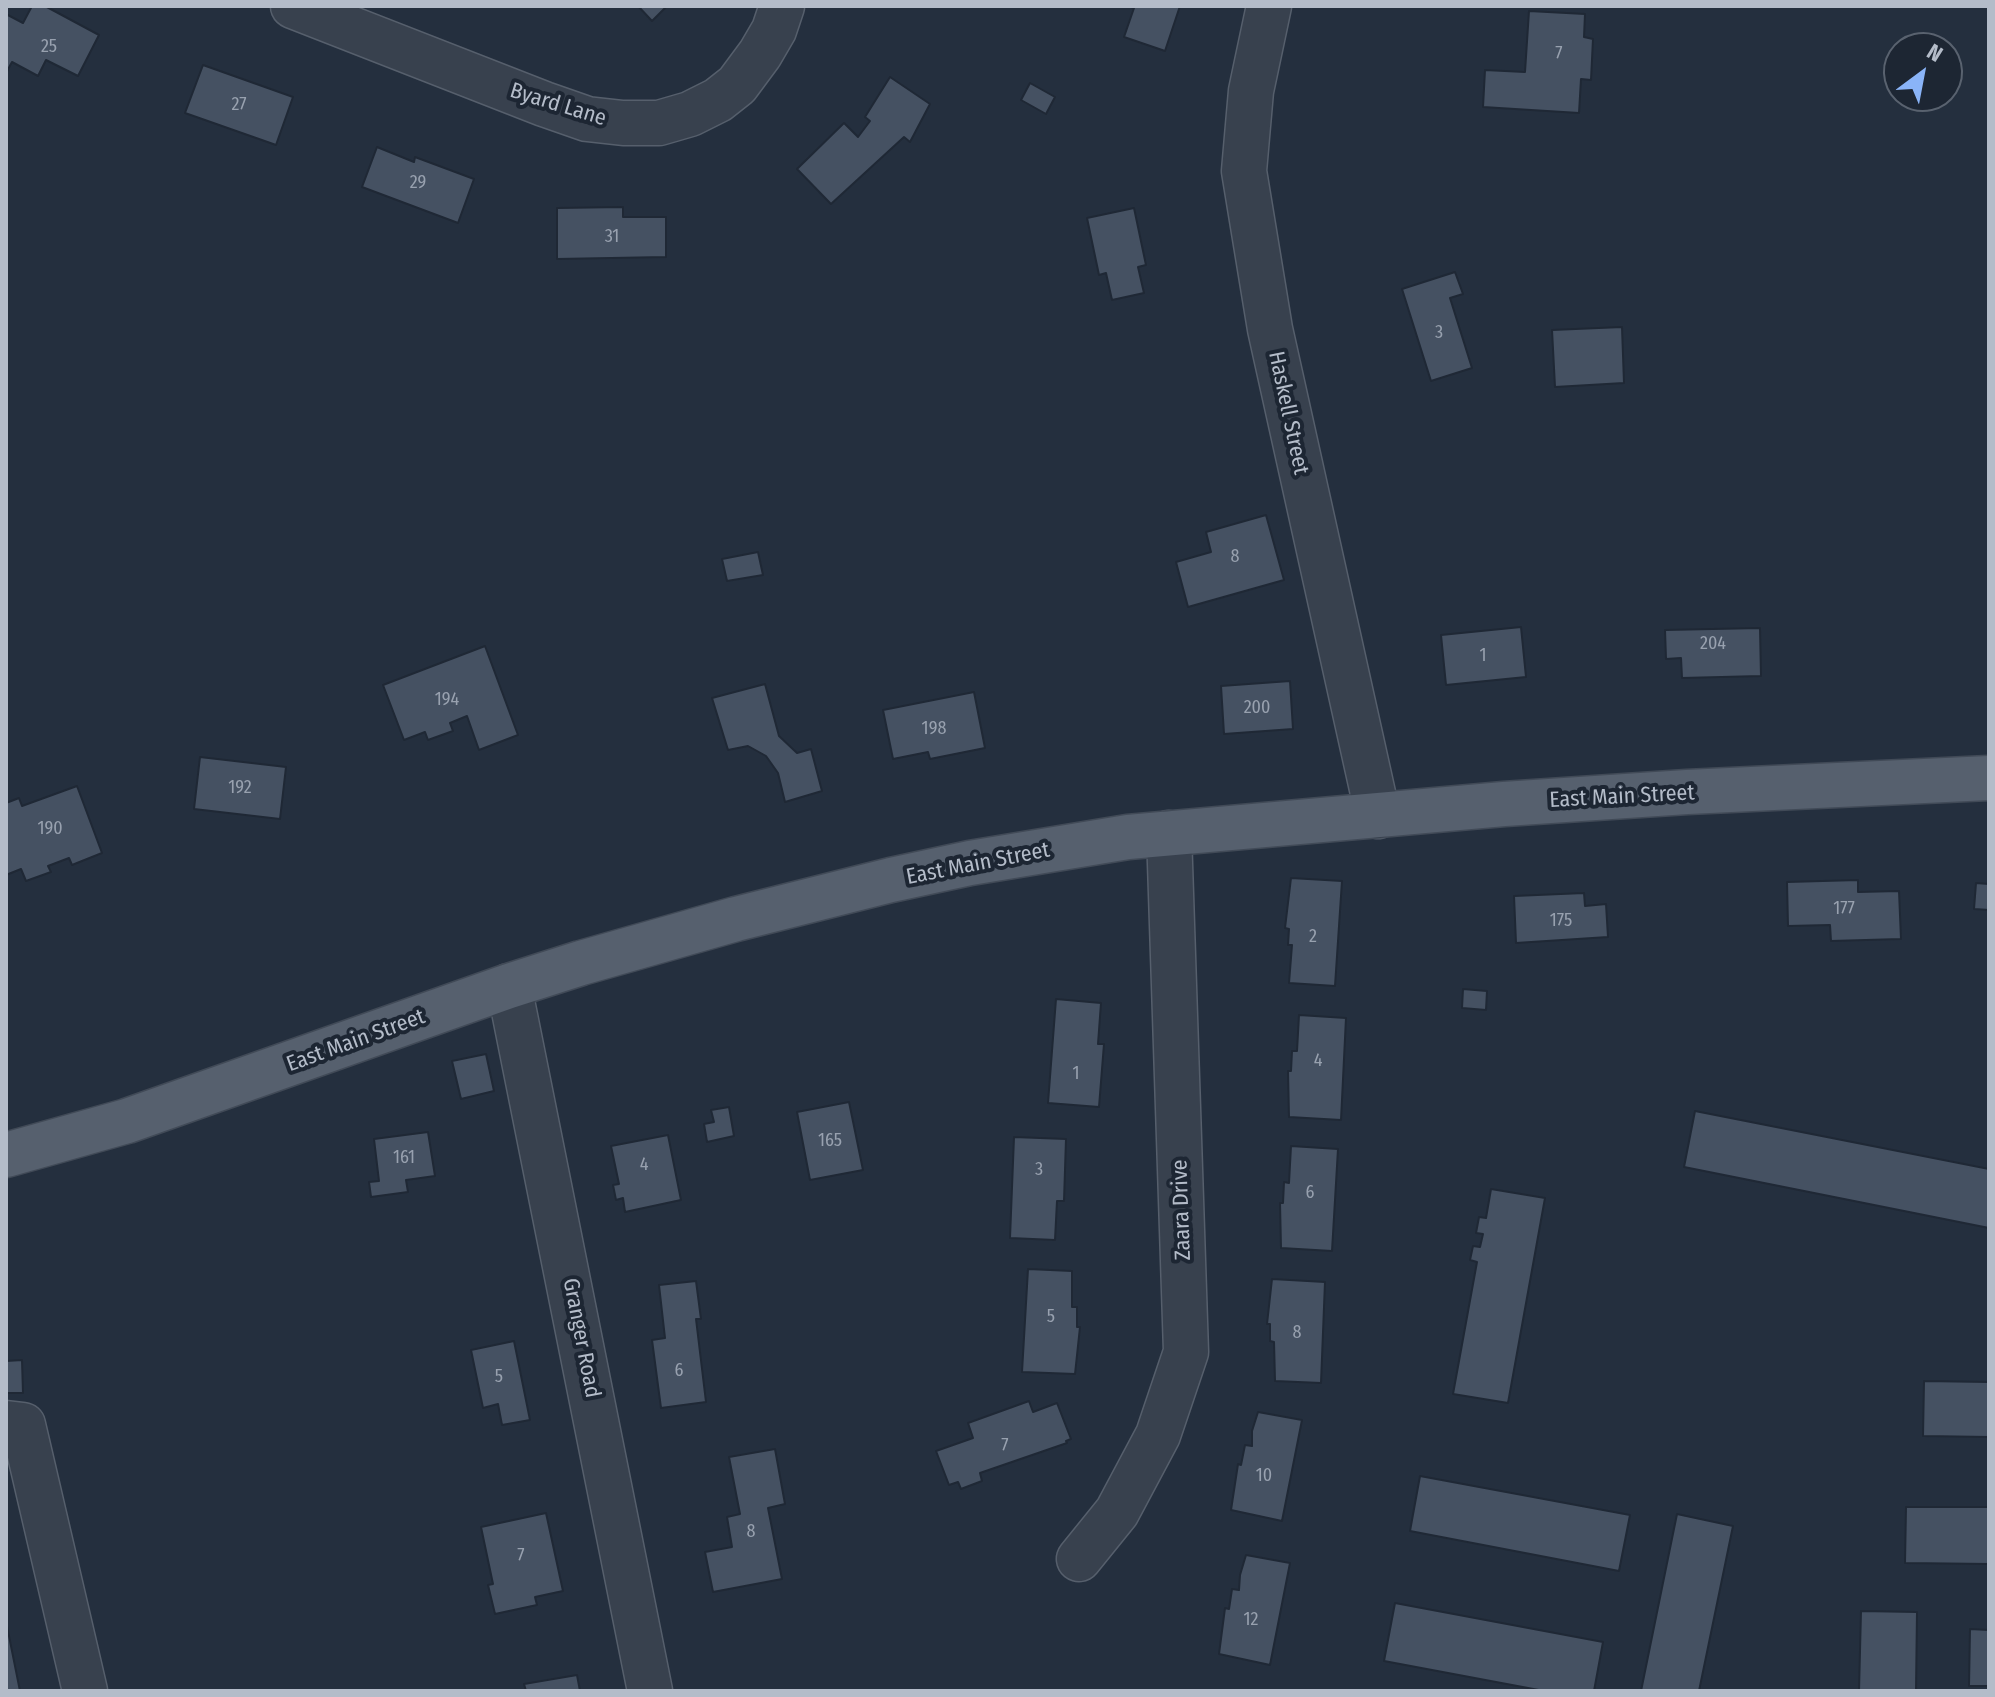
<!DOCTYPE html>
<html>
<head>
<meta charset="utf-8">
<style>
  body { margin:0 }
  #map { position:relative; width:1995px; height:1697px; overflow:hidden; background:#242f3e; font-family:"Fira Sans Condensed",sans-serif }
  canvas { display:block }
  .frame { position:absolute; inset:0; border:8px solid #b4bcc9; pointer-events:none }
  .north { position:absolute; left:1883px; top:32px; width:80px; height:80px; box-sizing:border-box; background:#1d2633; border:2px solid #59626f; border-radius:50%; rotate:32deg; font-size:22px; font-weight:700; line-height:32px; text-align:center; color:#b4bcc9 }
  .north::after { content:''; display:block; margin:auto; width:28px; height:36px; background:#8ab4f8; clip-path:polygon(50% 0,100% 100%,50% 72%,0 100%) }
</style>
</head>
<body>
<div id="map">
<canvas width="1995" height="1697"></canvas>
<div class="frame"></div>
<div class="north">N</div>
</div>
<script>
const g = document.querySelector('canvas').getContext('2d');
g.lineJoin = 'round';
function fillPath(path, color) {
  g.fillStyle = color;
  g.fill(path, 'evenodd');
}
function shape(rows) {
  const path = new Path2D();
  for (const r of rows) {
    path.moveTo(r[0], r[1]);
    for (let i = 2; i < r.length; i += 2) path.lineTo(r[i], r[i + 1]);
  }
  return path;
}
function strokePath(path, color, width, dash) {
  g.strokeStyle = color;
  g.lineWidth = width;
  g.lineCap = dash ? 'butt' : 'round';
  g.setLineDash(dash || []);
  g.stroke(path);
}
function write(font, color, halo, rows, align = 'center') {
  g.font = font + ' "Fira Sans Condensed",sans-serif';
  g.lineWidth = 8;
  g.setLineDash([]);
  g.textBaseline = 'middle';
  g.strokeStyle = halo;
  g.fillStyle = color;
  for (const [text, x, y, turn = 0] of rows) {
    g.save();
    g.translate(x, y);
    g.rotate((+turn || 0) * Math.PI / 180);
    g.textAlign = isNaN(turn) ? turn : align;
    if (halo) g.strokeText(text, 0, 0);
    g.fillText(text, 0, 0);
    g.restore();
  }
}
const building = shape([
  [32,6,45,6,99,35,78,76,46,60,38,76,12,62,6,73,6,14,23,23,32,6],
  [638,6,667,6,652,21,638,6],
  [1127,6,1180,6,1165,51,1124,37,1134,8,1127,6],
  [1529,11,1585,14,1584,37,1593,39,1591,80,1581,79,1579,113,1483,107,1485,70,1525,72,1529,11],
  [203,65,293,97,276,145,185,113,203,65],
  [890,77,930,104,910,142,904,137,831,204,797,169,844,123,858,137,870,121,865,117,890,77],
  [1030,83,1055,97,1046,114,1021,100,1030,83],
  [377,147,414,162,415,157,474,179,458,223,362,187,377,147],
  [623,207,623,217,666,217,666,257,557,259,557,208,623,207],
  [1134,208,1146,265,1138,267,1144,293,1112,300,1106,273,1099,275,1087,218,1134,208],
  [1455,272,1463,294,1450,298,1472,368,1431,381,1402,289,1455,272],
  [1622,327,1624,383,1555,387,1552,330,1622,327],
  [1266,515,1284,580,1188,607,1176,562,1211,552,1206,532,1266,515],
  [758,552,763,575,727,581,722,559,758,552],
  [1521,627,1526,677,1446,685,1441,635,1521,627],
  [1760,628,1761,676,1682,678,1681,658,1666,659,1665,630,1760,628],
  [485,646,518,735,479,750,467,716,450,723,453,731,428,740,425,732,404,740,383,685,485,646],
  [1290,681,1293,729,1224,734,1221,686,1290,681],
  [765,684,779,736,797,753,811,749,822,791,785,802,778,773,766,756,748,746,728,750,712,698,765,684],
  [974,692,985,748,930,759,928,752,893,759,883,710,974,692],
  [200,757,286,767,280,819,194,809,200,757],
  [77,786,102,853,72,865,69,858,48,866,51,872,26,881,21,869,6,875,6,803,19,798,22,806,77,786],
  [1291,878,1342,881,1335,986,1289,983,1292,945,1288,945,1289,929,1285,928,1291,878],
  [1858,880,1858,892,1899,891,1901,939,1831,941,1830,925,1788,926,1787,882,1858,880],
  [1976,883,1989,884,1989,910,1974,909,1976,883],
  [1584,893,1585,906,1606,904,1608,937,1516,943,1514,896,1584,893],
  [1463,989,1487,991,1486,1010,1462,1008,1463,989],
  [1056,999,1101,1003,1098,1044,1104,1044,1099,1107,1048,1103,1056,999],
  [1299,1015,1346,1018,1341,1120,1289,1117,1288,1071,1291,1071,1292,1051,1297,1051,1299,1015],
  [486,1054,494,1091,461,1099,452,1061,486,1054],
  [849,1102,863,1170,810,1180,797,1112,849,1102],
  [729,1107,734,1136,707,1142,704,1124,714,1122,711,1110,729,1107],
  [1695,1111,1989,1169,1989,1228,1684,1167,1695,1111],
  [428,1132,435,1176,406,1180,408,1192,371,1197,369,1182,379,1181,374,1139,428,1132],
  [668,1135,681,1200,625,1212,623,1198,616,1200,613,1185,619,1184,611,1146,668,1135],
  [1014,1137,1066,1139,1064,1201,1057,1201,1055,1240,1010,1238,1014,1137],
  [1291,1146,1338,1149,1332,1251,1281,1248,1280,1203,1283,1203,1284,1182,1289,1183,1291,1146],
  [1491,1189,1545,1198,1508,1403,1453,1394,1477,1262,1470,1260,1473,1246,1480,1247,1483,1234,1476,1233,1479,1217,1486,1218,1491,1189],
  [1028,1269,1072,1271,1072,1307,1077,1307,1077,1327,1080,1327,1075,1374,1022,1372,1028,1269],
  [1272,1279,1325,1282,1321,1383,1275,1381,1274,1342,1270,1341,1270,1324,1267,1324,1272,1279],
  [696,1281,701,1319,696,1319,706,1402,661,1408,652,1340,665,1338,659,1285,696,1281],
  [514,1341,530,1420,502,1425,498,1404,483,1408,471,1350,514,1341],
  [22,1360,23,1393,6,1393,6,1361,22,1360],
  [1924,1381,1989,1382,1989,1437,1923,1436,1924,1381],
  [1029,1401,1033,1412,1057,1403,1071,1439,1066,1441,1067,1443,980,1473,982,1481,961,1489,958,1482,949,1485,936,1451,973,1438,968,1423,1029,1401],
  [1258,1412,1302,1420,1282,1521,1231,1510,1238,1464,1241,1465,1245,1445,1252,1446,1252,1431,1258,1412],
  [775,1449,785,1504,768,1508,782,1579,713,1592,705,1552,732,1547,727,1517,740,1514,729,1457,775,1449],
  [1420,1476,1630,1515,1619,1571,1410,1531,1420,1476],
  [1906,1507,1989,1507,1989,1564,1905,1563,1906,1507],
  [546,1513,563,1591,535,1597,537,1605,495,1614,488,1585,493,1584,481,1527,546,1513],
  [1677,1514,1733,1526,1699,1691,1641,1691,1677,1514],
  [1246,1555,1290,1563,1270,1665,1219,1654,1225,1608,1229,1609,1232,1589,1239,1590,1240,1575,1246,1555],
  [1395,1603,1603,1642,1594,1691,1544,1691,1384,1661,1395,1603],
  [1861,1611,1917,1612,1916,1691,1859,1691,1861,1611],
  [6,1621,20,1691,6,1691,6,1621],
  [1970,1629,1989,1630,1989,1686,1969,1686,1970,1629],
  [577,1675,580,1691,526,1691,524,1684,577,1675]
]);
fillPath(building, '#455162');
strokePath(building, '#1f2835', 2);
const minor = shape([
  [293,6,544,104,587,119,623,123,659,123,690,114,718,100,737,85,760,54,774,30,782,6],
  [1269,6,1251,91,1244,171,1270,329,1378,816],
  [509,986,650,1691],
  [6,1423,23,1425,85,1691],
  [1079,1559,1117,1512,1158,1435,1186,1352,1169,833]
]);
const major = shape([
  [6,1155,127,1121,509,986,581,963,736,919,891,880,970,863,1128,837,1504,804,1687,792,1989,778]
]);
strokePath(minor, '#565f6c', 47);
strokePath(major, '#414a57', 47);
strokePath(minor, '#38414e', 44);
strokePath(major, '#56606e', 44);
write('18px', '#98a1af', null, [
  ["25",49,47],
  ["7",1559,54],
  ["27",239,105],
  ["29",418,183],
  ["31",612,237],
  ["3",1439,333],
  ["8",1235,557],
  ["204",1713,644],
  ["1",1483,656],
  ["194",447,700],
  ["200",1257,708],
  ["198",934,729],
  ["192",240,788],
  ["190",50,829],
  ["177",1844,909],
  ["175",1561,921],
  ["2",1313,937],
  ["4",1318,1061],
  ["1",1076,1074],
  ["165",830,1141],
  ["161",404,1158],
  ["4",644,1165],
  ["3",1039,1170],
  ["6",1310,1193],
  ["5",1051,1317],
  ["8",1297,1333],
  ["6",679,1371],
  ["5",499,1377],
  ["7",1005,1446],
  ["10",1264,1476],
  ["8",751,1532],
  ["7",521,1556],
  ["12",1251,1620]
]);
write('22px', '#b4bcc9', '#1d2633', [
  ["Byard Lane",558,105,17],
  ["Haskell Street",1288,413,78],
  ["East Main Street",1622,797,-3],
  ["East Main Street",978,864,-11],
  ["East Main Street",356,1041,-20],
  ["Zaara Drive",1182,1210,-92],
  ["Granger Road",581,1338,79]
]);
</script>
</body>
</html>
